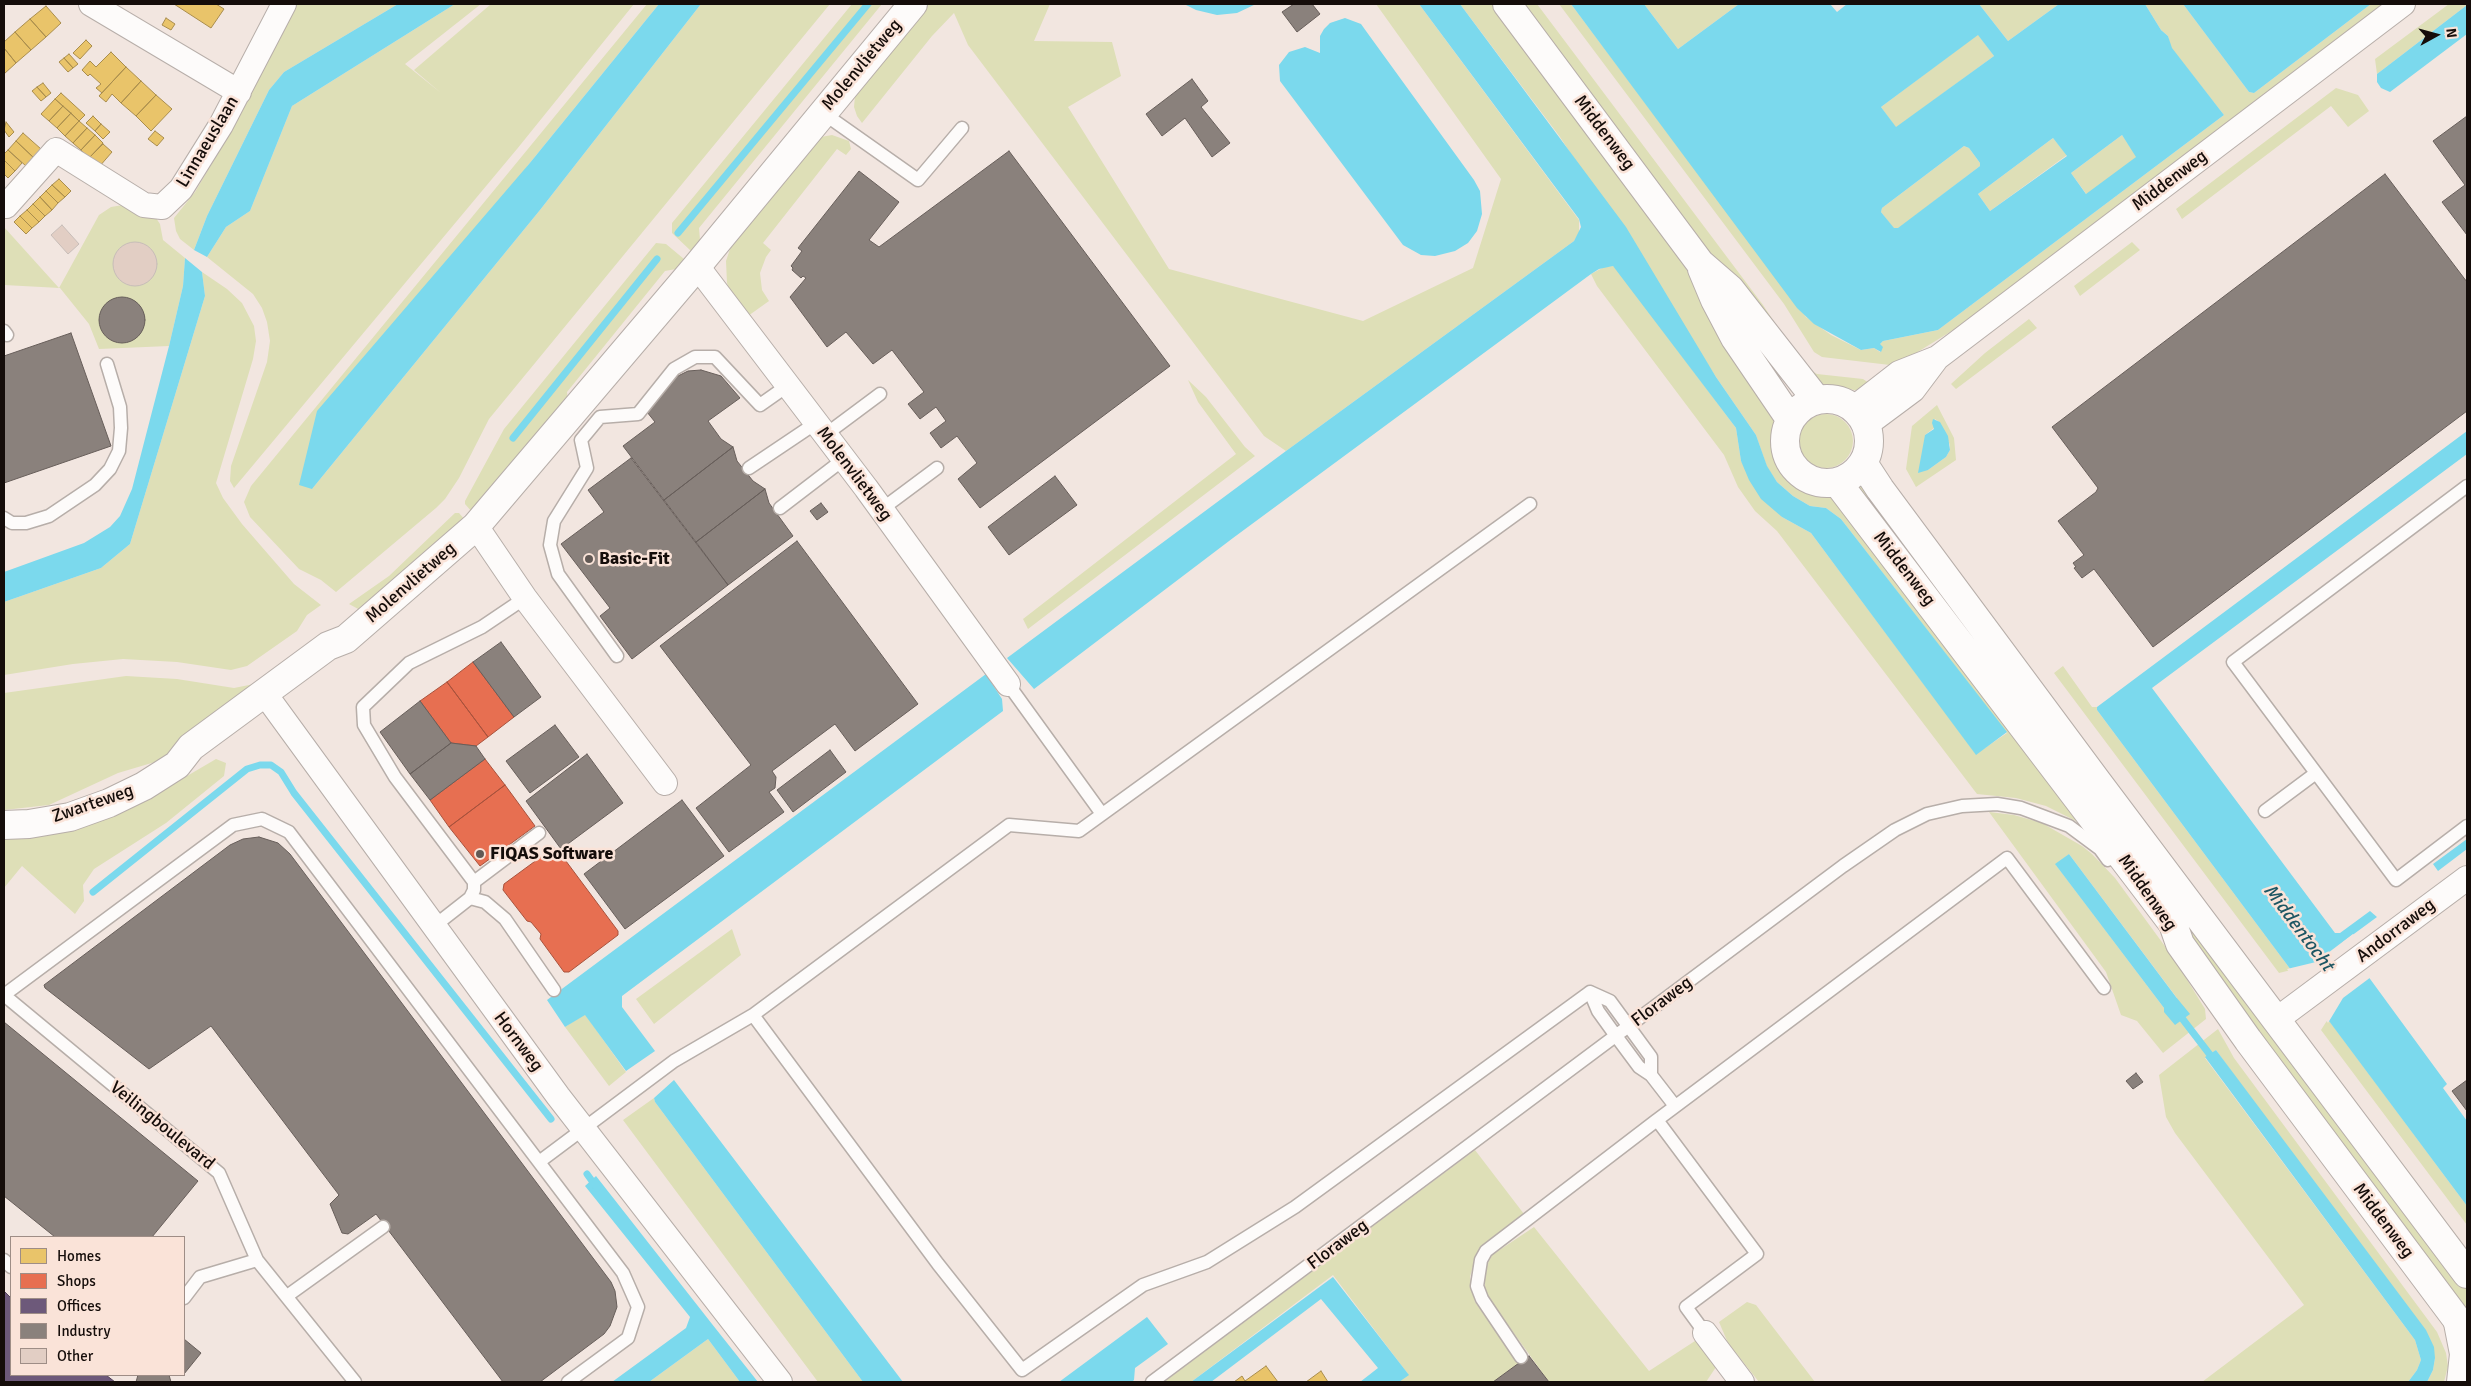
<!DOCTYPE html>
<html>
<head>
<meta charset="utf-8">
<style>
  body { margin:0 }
  #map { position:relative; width:2471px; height:1386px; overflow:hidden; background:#f2e6e0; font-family:Signika,sans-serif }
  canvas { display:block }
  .frame { position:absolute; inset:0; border:5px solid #150d0a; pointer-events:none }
  .legend { position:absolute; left:10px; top:1236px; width:175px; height:140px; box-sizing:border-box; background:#fae3d8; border:1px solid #9e8d86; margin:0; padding:6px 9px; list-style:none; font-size:15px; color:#150d0a }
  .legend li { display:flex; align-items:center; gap:10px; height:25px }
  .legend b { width:25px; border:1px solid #9e8d86 }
  .north { position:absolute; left:2411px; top:10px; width:50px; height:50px; -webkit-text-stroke:4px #fae3d8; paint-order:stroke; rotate:83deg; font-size:14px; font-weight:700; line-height:20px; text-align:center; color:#150d0a }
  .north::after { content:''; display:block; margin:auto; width:18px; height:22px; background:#150d0a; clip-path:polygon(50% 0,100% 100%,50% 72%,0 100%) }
</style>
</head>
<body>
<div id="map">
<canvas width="2471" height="1386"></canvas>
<div class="frame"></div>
<ul class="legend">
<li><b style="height:14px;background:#e9c46a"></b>Homes</li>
<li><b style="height:14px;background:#e76f51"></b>Shops</li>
<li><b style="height:14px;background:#6d597a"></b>Offices</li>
<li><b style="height:14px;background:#8a817c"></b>Industry</li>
<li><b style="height:14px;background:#e2cec4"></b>Other</li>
</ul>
<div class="north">N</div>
</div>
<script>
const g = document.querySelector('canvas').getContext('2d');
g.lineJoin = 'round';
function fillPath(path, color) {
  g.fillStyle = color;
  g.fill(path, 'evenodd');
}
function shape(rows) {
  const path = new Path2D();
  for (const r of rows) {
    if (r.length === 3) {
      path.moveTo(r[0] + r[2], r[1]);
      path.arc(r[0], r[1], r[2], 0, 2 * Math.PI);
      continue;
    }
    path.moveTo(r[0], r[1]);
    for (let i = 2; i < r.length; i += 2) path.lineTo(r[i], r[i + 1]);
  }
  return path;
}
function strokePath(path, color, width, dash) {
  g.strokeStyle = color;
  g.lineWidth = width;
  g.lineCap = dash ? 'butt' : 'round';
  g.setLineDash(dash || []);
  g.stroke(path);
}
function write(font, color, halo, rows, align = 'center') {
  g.font = font + ' Signika,sans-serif';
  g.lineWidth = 5;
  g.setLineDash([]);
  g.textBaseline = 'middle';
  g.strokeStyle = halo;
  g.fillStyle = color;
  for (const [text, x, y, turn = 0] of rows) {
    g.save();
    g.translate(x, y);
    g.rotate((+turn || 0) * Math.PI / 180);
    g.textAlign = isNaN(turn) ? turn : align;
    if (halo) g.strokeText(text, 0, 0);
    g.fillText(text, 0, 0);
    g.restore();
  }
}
fillPath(shape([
  [296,4,398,4,284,72,269,90,207,216,194,250,180,239,176,231,174,218,195,192,228,136],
  [455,4,481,4,405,64,441,93,414,70,491,4,634,4,517,149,234,488,230,481,231,466,267,362,270,341,267,322,262,308,253,294,207,257,226,227,250,211,292,106],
  [647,4,659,4,529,164,312,489,540,210,701,4,830,4,489,419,459,478,445,499,436,508,336,592,321,580,299,569,250,517,244,502,251,486],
  [852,4,882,4,699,228,700,240,691,251,672,233,672,223],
  [926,4,1050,4,1034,41,1112,42,1121,76,1068,107,1169,269,1363,321,1473,268,1501,179,1376,4,1419,4,1579,220,1579,233,1574,241,1286,451,1264,436,968,45,954,13,932,36,862,123,857,116,854,107,855,96],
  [1460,4,1496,4,1659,224,1776,418,1773,448,1784,473,1804,489,1840,501,2098,838,2078,822,2046,806,2016,798,1977,794,1777,531,1755,511,1738,487,1724,455,1597,286,1591,274,1604,267,1613,266,1617,269,1736,428,1741,461,1782,517,1811,533,1976,754,2007,733,1841,519,1826,508,1810,506,1793,496,1777,482,1767,467,1756,435,1716,377,1560,137],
  [1523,4,1537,4,1763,305,1796,355,1812,371,1817,374,1863,379,1869,383,1860,390,1854,390,1821,384,1722,270],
  [1559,4,1571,4,1806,317,1831,335,1861,350,1874,348,1880,352,1881,352,1880,344,1883,341,1938,330,2224,115,2171,48,2168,36,2161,30,2145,4,2183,4,2249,92,2254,93,2371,4,2388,4,1963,324,1903,361,1890,365,1822,357,1814,352,1784,304],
  [1644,4,1739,4,1678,49],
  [1979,4,2059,4,2008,41],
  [2449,4,2467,5,2377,74,2375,59],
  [1978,34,1994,56,1896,128,1881,107],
  [2336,88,2358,95,2369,111,2348,127,2331,106,2182,219,2176,209],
  [832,135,849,141,851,149,846,155,837,149,763,243,771,250,766,257,760,273,762,290,769,301,748,316,731,294,727,283,726,261,731,246,821,137],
  [2122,135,2137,157,2087,195,2071,173],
  [2053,138,2067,155,1990,211,1978,194],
  [1964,146,1969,148,1980,163,1980,166,1898,229,1894,229,1881,212,1882,208],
  [123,205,156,218,160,224,163,240,185,258,183,286,169,346,99,349,89,324,60,288,4,285,4,227,59,288,99,215,111,207],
  [2132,242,2140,250,2080,296,2074,286],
  [656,243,666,244,684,259,676,269,665,271,567,392,568,402,472,512,465,504,465,501,504,429],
  [202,272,227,289,242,303,254,326,256,341,253,359,216,483,223,498,242,524,294,584,321,605,307,615,297,631,247,666,231,670,177,662,123,659,73,664,4,675,4,602,101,568,130,544,205,296],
  [2029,319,2037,328,1956,389,1951,384,1985,353],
  [1188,380,1206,397,1245,447,1255,456,1028,629,1023,619,1236,454,1198,402],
  [1937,405,1954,438,1956,460,1916,487,1906,469,1912,426],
  [1935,419,1939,422,1950,445,1950,450,1946,457,1928,470,1925,435,1934,428],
  [1826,441,27],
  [1864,483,2467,1286,2467,1310,2074,784,1856,488],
  [455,513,459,513,465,520,360,610,349,604,389,576],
  [2063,666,2092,707,2097,707,2097,710,2291,970,2279,973,2054,673],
  [126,676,177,679,234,688,259,683,192,739,155,762,118,773,49,805,4,810,4,693],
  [216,759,226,763,224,776,166,823,94,869,83,885,84,901,75,914,22,866,4,888,4,838,113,814,158,793],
  [1989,812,2014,815,2042,823,2082,846,2092,854,2115,878,2175,960,2205,1009,2206,1019,2163,1053,2137,1021,2121,1015,2106,972],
  [2069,854,2177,998,2164,1012,2164,1008,2056,865],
  [732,929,741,955,654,1024,636,999],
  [585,1014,626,1072,609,1086,565,1027],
  [2328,1019,2467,1206,2467,1225,2321,1030],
  [2218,1029,2234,1058,2437,1332,2446,1353,2448,1366,2444,1382,2427,1382,2433,1370,2435,1358,2216,1050,2205,1058,2415,1340,2421,1360,2417,1370,2408,1382,2202,1382,2304,1305,2175,1133,2166,1117,2159,1075],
  [654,1098,655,1102,863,1382,818,1382,623,1120],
  [1475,1150,1524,1214,1485,1243,1476,1256,1470,1277,1475,1302,1519,1363,1493,1382,1399,1382,1408,1374,1333,1275,1191,1382,1164,1382],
  [1534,1227,1649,1371,1698,1339,1716,1367,1706,1382,1549,1382,1485,1293,1485,1269,1492,1255],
  [1747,1302,1756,1305,1815,1382,1759,1382,1728,1343,1719,1322],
  [708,1339,740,1382,649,1382]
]), '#dedfb7');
fillPath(shape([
  [398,4,455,4,292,106,250,211,226,227,207,257,194,250,207,216,269,90,284,72],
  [659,4,701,4,540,210,312,489,299,485,317,411,529,164],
  [1184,4,1256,4,1237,13,1217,15,1196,10],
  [1419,4,1460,4,1626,227,1716,377,1756,435,1767,466,1777,482,1793,496,1810,506,1826,508,1841,519,2007,732,1976,755,1811,533,1782,517,1761,499,1749,480,1741,461,1736,428,1613,266,1599,269,1591,274,1233,538,1034,689,1007,658,1286,451,1574,241,1581,227,1579,219],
  [1571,4,1644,4,1678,49,1739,4,1830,4,1837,12,1847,4,1979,4,2008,41,2059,4,2145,4,2161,30,2168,36,2172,48,2224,115,1938,330,1883,341,1880,344,1883,347,1881,352,1874,348,1861,350,1814,324,1797,308],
  [1978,35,1994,56,1896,127,1881,107],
  [2122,135,2136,157,2086,194,2071,173],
  [2053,138,2067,156,1990,211,1978,194],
  [1964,146,1969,148,1980,163,1980,166,1898,228,1894,228,1881,212,1882,208],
  [2183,4,2371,4,2254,93,2249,92],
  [2467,5,2467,34,2390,92,2381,88,2377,82,2377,74],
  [1345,18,1361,24,1366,31,1474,180,1480,191,1482,214,1477,231,1468,243,1455,251,1435,256,1421,255,1403,245,1280,81,1279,65,1289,52,1305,47,1320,53,1320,36,1324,29,1330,23],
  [185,258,202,272,205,296,130,544,101,568,4,602,4,572,84,543,110,527,120,516,132,489,169,346,183,286],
  [1933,419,1940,422,1948,436,1950,450,1946,457,1928,470,1918,473,1925,435,1934,429,1932,423],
  [2467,431,2467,454,2152,688,2335,933,2340,933,2370,911,2377,917,2343,942,2447,1084,2443,1088,2467,1121,2467,1206,2097,710,2097,707],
  [986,674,1002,699,1003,711,622,996,622,1007,655,1051,626,1071,585,1015,565,1027,547,1000],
  [2467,839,2467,849,2438,871,2433,864],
  [2069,854,2176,997,2190,1014,2175,1025,2164,1012,2164,1008,2055,864],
  [2216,1050,2426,1330,2434,1347,2435,1358,2433,1370,2427,1382,2408,1382,2417,1370,2421,1360,2415,1340,2205,1057],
  [674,1080,903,1382,863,1382,655,1102,654,1098],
  [596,1176,712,1324,758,1382,740,1382,708,1339,649,1382,612,1382,686,1328,690,1317,585,1186],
  [1333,1277,1409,1375,1399,1382,1360,1382,1378,1368,1321,1299,1211,1382,1191,1382],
  [1147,1317,1168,1344,1135,1368,1134,1380,1132,1382,1059,1382]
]), '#7bd9ed');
fillPath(shape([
  [2353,934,2355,936,2346,942,2371,977,2343,998,2328,1023,2287,969,2316,962]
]), '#f2e6e0');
const homes = shape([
  [174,4,216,4,224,9,211,28,174,4],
  [46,6,61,23,46,37,30,19,46,6],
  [166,18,175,24,171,30,162,25,166,18],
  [30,19,46,37,31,50,15,32,30,19],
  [15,32,31,50,16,63,4,48,4,42,15,32],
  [86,40,92,46,80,59,73,53,86,40],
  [4,48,16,63,4,74,4,48],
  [111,52,126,67,99,96,102,93,96,88,101,84,90,74,88,76,82,70,90,61,96,67,111,52],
  [69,54,78,64,73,68,64,58,69,54],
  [64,58,73,68,68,72,59,62,64,58],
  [126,67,141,81,121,103,112,94,106,102,99,96,126,67],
  [141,81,156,95,136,116,121,103,141,81],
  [43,83,51,93,46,97,37,87,43,83],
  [37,87,46,97,41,101,32,91,37,87],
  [61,93,85,115,79,121,55,99,61,93],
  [156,95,172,109,151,131,136,116,156,95],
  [55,99,63,106,49,121,41,114,55,99],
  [63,106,71,113,57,128,49,121,63,106],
  [71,113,79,121,65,136,57,128,71,113],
  [93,116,101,124,95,131,86,123,93,116],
  [79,121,87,128,73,143,65,136,79,121],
  [6,122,14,132,9,137,4,130,6,122],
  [101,124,110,132,103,139,95,131,101,124],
  [87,128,95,135,81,150,73,143,87,128],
  [155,131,164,138,157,146,148,139,155,131],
  [23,133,41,149,34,158,16,141,23,133],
  [95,135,103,143,89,158,81,150,95,135],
  [16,141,34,158,26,166,8,150,16,141],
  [103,144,112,152,99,167,89,158,103,144],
  [8,150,22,163,15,171,4,160,4,154,8,150],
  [4,160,15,171,8,178,4,174,4,160],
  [59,179,71,191,65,197,52,185,59,179],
  [52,185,65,197,58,203,46,191,52,185],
  [46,191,58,203,52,210,40,197,46,191],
  [40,197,52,210,45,216,33,204,40,197],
  [33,204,45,216,39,222,27,210,33,204],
  [27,210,39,222,32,228,20,216,27,210],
  [20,216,32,228,26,234,14,222,20,216],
  [1266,1366,1278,1382,1234,1382,1242,1376,1245,1381,1266,1366],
  [1321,1371,1328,1382,1306,1382,1321,1371]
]);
fillPath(homes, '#e9c46a');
strokePath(homes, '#a98d4d', 1);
const shops = shape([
  [473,662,514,717,488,737,447,682,473,662],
  [447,682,488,737,476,746,451,743,420,701,447,682],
  [485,759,505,785,449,827,430,800,485,759],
  [505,785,535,826,480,866,449,827,505,785],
  [553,848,557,849,618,931,618,935,569,972,564,972,540,939,541,934,531,922,527,921,503,890,504,884,553,848]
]);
fillPath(shops, '#e76f51');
strokePath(shops, '#a8523c', 1);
const offices = shape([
  [4,1291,11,1298,11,1375,106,1375,115,1382,4,1382,4,1291]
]);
fillPath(offices, '#6d597a');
strokePath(offices, '#534258', 1);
const industry = shape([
  [1294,4,1312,4,1320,14,1297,32,1282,12,1294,4],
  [1192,79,1208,101,1201,107,1230,143,1212,157,1185,118,1162,136,1146,114,1192,79],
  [2467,116,2467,235,2442,202,2465,185,2433,141,2467,116],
  [1009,151,1170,366,980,508,958,479,977,463,957,436,941,448,930,433,946,421,936,407,920,419,908,404,924,392,892,350,873,364,846,332,827,347,790,297,806,278,803,276,801,278,792,270,793,268,791,266,802,251,798,248,859,171,899,202,869,240,879,247,1009,151],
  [2385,174,2467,282,2467,411,2153,647,2094,569,2082,578,2074,568,2076,567,2073,563,2084,555,2058,521,2096,492,2098,488,2052,427,2385,174],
  [122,320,23],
  [71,333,111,446,4,483,4,356,71,333],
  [701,370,721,376,740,398,708,421,721,439,733,447,664,500,623,446,655,422,647,412,674,378,688,371,701,370],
  [733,447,737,461,753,481,765,489,696,542,664,500,733,447],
  [631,458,728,585,632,659,600,616,610,608,561,544,604,512,588,490,631,458],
  [1055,476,1077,505,1009,555,988,527,1055,476],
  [765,489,769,503,793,536,728,585,696,542,765,489],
  [821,503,828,512,817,520,810,511,821,503],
  [797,541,918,704,855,751,835,724,772,771,776,777,775,788,769,792,784,812,729,852,696,808,751,765,660,646,797,541],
  [501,642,541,697,514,717,473,662,501,642],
  [420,701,451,743,410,774,380,732,420,701],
  [555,725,579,757,530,793,506,761,555,725],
  [451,743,476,746,485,759,430,800,410,774,451,743],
  [830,750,846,772,793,812,777,790,830,750],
  [587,754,623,803,561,849,526,801,587,754],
  [682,800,724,856,625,929,584,874,682,800],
  [259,837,278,843,290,854,611,1282,615,1291,617,1307,610,1326,604,1334,540,1382,503,1382,376,1214,348,1234,342,1233,330,1204,339,1195,211,1026,149,1069,45,988,44,985,230,845,243,839,259,837],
  [4,1022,198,1181,152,1237,55,1237,4,1196,4,1022],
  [2136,1073,2143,1082,2133,1089,2126,1081,2136,1073],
  [2467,1080,2467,1111,2452,1091,2467,1080],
  [184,1339,201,1353,184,1374,184,1339],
  [1529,1356,1549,1382,1493,1382,1519,1363,1529,1356],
  [138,1375,169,1375,171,1382,136,1382,138,1375]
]);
fillPath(industry, '#8a817c');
strokePath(industry, '#675e5a', 1);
strokePath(shape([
  [678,233,868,4],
  [513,438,657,259],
  [93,892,247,769,260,765,271,765,281,772,294,793,551,1119],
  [2178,1013,2214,1060],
  [587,1174,597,1188]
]), '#7bd9ed', 7);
const building = shape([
  [62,225,79,244,68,254,51,235,62,225],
  [135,264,22]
]);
fillPath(building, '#e2cec4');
strokePath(building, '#c7bdb8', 1);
const lane = shape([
  [823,113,918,180,962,128],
  [4,331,7,335],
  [825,435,880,394],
  [749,468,816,423],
  [2467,486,2233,662,2396,880,2467,826],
  [1530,504,1079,831,1009,825,753,1015,938,1264,1022,1370,1143,1285,1207,1262,1295,1207,1590,992],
  [780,508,844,459],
  [882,509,937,468],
  [4,518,12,523,26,523,49,516,95,485,110,469,119,451,121,428,120,407,107,364],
  [617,656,558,574,550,545,554,521,587,468,581,440,600,417,638,414,674,369,695,357,715,357,760,405,787,386],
  [1008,684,1102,814],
  [2265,811,2316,773],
  [474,882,539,833],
  [470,898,485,902,505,919,554,990],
  [433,927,470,898,474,890,474,882,395,777,364,725,363,707,409,663,482,627,525,598],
  [1590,992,1598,1011,1616,1036,1639,1067,1651,1075,1675,1106],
  [1590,992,1610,1001,1651,1057,1651,1075],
  [4,995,233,825,262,819,289,832,623,1273,638,1307,628,1338,568,1382],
  [4,995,219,1173,257,1260,355,1382],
  [539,1162,674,1061,753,1015],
  [4,1260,11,1267],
  [287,1296,383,1227],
  [184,1298,200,1277,257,1260],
  [1705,1333,1686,1307,1757,1254,1657,1120,2007,858,2104,988],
  [1521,1357,1482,1299,1477,1286,1481,1260,1486,1251,1657,1120],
  [1152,1382,1843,866,1895,830,1927,814,1962,806,1997,804,2021,808,2069,826,2100,849,2108,860]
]);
const street = shape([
  [91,4,239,92],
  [6,206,56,150,144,205,162,207,181,189,221,125,284,4],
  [697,266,866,488,1008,684],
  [1854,408,1899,373,1937,358,2403,4],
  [1866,425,1913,390,1937,358],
  [476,526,525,598,665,783],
  [265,694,558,1096,780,1382],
  [2276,1020,2467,878],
  [2455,1318,2462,1354,2459,1382],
  [1705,1333,1742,1382]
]);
const secondary = shape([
  [1507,4,1700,263,1730,289,1816,399],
  [1702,269,1715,300,1735,338,1790,419],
  [1827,441,42],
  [1863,463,1880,489,2096,780,2467,1274],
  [1837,482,2173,924,2180,944,2248,1040,2467,1333],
  [4,825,29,824,70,817,109,803,144,786,177,765,191,747,328,646,346,639,476,526,697,266,913,4]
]);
strokePath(lane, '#b7aea9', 15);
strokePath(street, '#b7aea9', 26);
strokePath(secondary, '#b7aea9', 30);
strokePath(lane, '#fdfbfa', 12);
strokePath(street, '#fdfbfa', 24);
strokePath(secondary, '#fdfbfa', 28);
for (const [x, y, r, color] of [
  [589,559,5,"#625955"],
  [480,854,5,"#625955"]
]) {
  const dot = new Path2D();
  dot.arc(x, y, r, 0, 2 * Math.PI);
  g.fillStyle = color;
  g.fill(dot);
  strokePath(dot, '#fae3d8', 2);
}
write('18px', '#150d0a', '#fae3d8', [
  ["Molenvlietweg",862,65,-50],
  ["Middenweg",1604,133,53],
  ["Linnaeuslaan",208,142,-59],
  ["Middenweg",2170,181,-37],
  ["Molenvlietweg",854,474,53],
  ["Middenweg",1904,569,52],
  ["Molenvlietweg",411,583,-41],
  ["Zwarteweg",93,804,-19],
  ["Middenweg",2147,893,55],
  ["Andorraweg",2396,931,-37],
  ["Floraweg",1662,1002,-37],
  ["Hornweg",518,1042,53],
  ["Veilingboulevard",162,1126,39],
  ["Middenweg",2383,1221,53],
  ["Floraweg",1338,1245,-37]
]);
write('bold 18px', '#150d0a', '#fae3d8', [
  ["Basic-Fit",599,559],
  ["FIQAS Software",490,854]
], 'left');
write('italic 19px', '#1d5663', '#fae3d8', [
  ["Middentocht",2298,928,53]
]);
</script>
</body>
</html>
